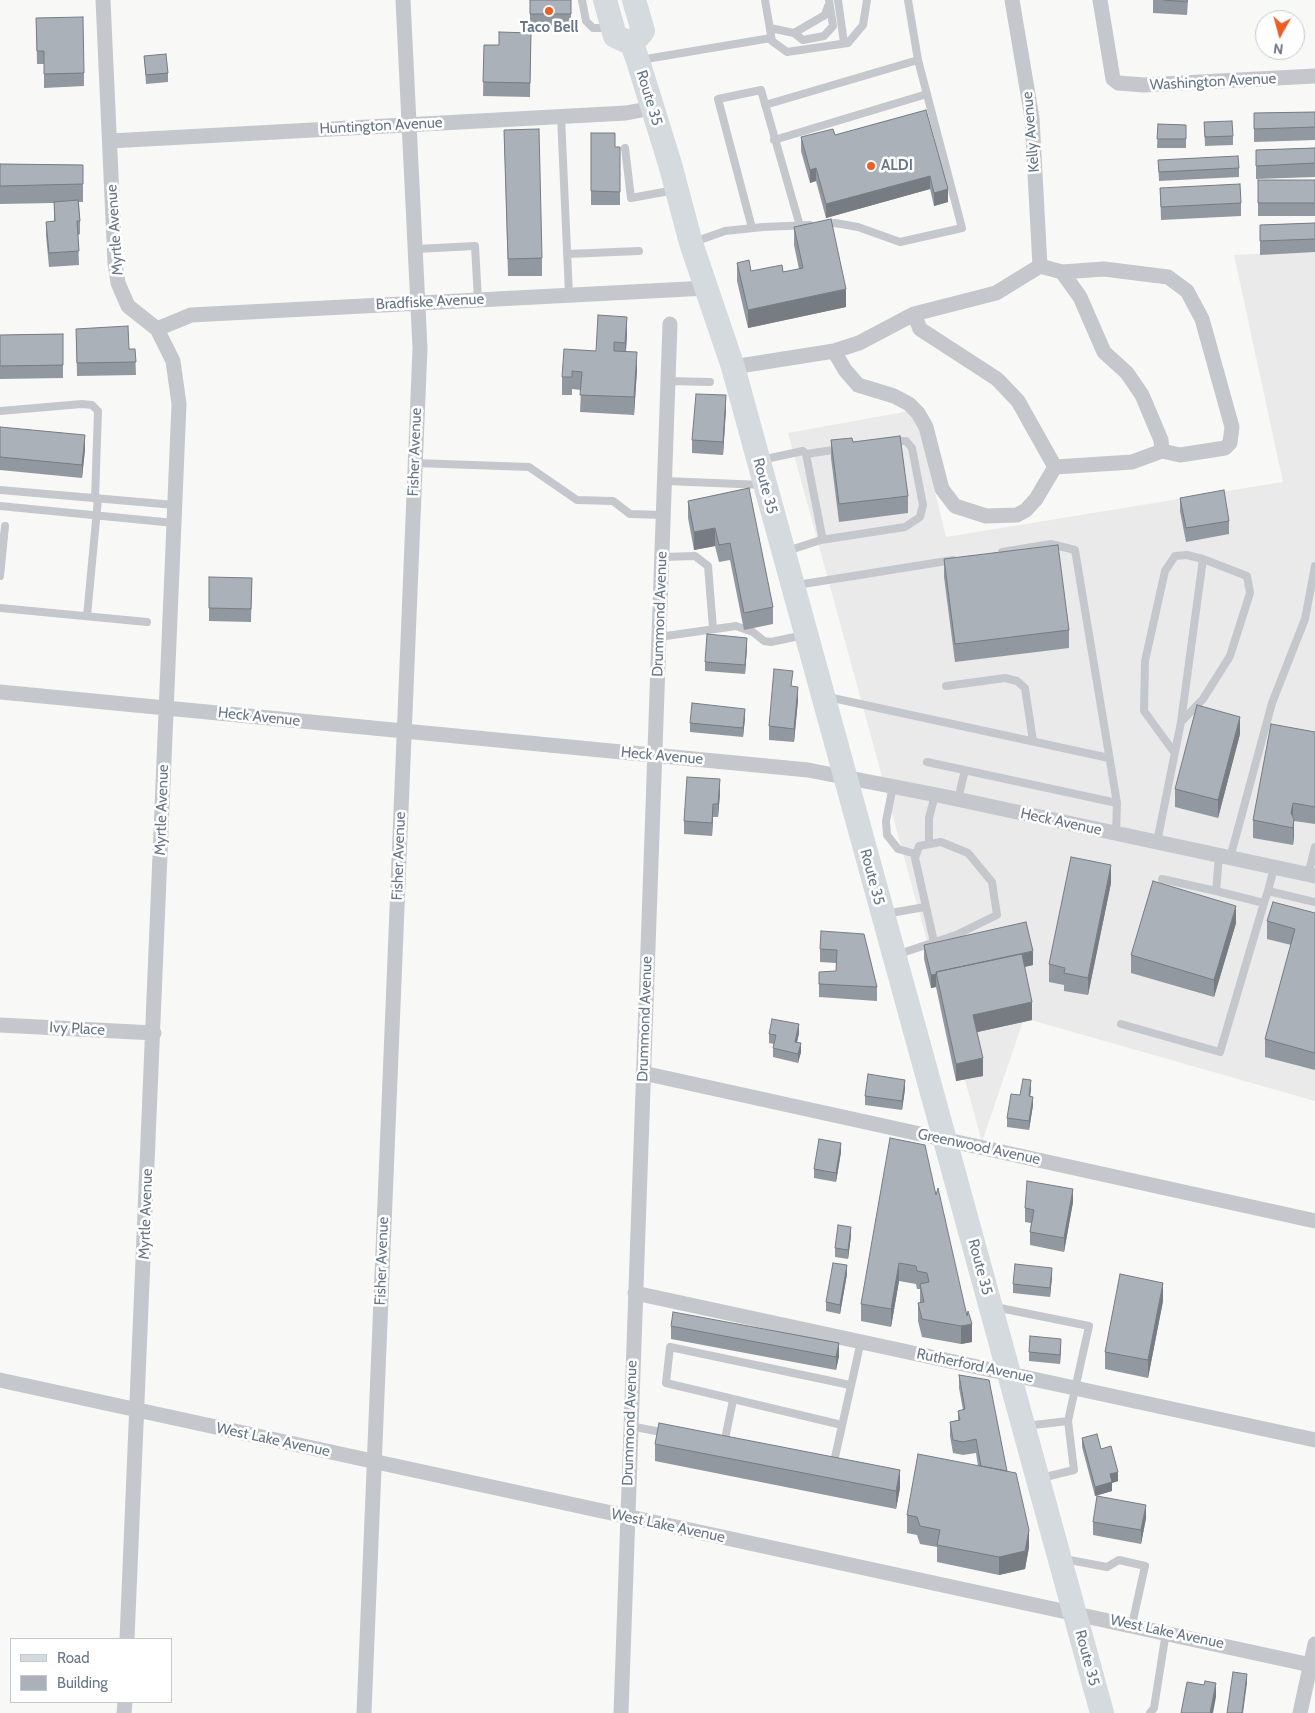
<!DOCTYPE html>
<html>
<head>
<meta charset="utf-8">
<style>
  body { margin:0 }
  #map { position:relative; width:1315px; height:1713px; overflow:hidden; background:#f8f9f6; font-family:Cabin,sans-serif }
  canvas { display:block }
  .legend { position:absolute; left:10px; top:1638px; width:162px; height:65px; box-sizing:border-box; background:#fff; border:1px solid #c2c9cf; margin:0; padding:6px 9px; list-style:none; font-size:15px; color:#677788 }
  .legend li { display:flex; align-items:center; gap:10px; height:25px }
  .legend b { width:25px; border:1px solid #c2c9cf }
  .north { position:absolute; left:1255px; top:10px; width:50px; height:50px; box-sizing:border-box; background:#fff; border:1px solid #c2c9cf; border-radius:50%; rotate:187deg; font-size:14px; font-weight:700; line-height:20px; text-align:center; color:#677788 }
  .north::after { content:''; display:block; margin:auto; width:18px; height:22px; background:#e95f25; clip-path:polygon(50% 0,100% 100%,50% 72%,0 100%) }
</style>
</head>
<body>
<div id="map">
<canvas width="1315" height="1713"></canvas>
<ul class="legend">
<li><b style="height:6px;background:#d5dade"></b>Road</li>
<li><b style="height:14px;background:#aab1b9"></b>Building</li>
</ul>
<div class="north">N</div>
</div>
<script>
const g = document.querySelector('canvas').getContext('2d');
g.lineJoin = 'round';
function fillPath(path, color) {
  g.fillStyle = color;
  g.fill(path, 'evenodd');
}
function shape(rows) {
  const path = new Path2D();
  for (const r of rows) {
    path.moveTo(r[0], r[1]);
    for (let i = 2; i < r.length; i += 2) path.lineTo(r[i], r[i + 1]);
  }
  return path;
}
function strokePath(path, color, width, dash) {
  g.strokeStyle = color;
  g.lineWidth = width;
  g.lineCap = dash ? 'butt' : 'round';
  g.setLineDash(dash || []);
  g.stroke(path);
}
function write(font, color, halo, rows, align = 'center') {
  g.font = font + ' Cabin,sans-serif';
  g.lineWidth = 5;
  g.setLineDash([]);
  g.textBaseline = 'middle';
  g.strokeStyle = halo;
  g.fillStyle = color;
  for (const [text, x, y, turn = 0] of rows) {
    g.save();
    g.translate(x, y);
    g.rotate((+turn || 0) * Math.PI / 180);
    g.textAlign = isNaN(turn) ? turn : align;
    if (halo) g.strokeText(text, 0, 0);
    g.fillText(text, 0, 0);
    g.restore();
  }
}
fillPath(shape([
  [1315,251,1315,1101,1024,1018,982,1142,788,433,915,410,946,537,1283,482,1234,255]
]), '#e9eae9');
strokePath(shape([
  [582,0,586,21,593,28,610,28],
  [765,0,772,41,787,52,848,43,863,25,867,0],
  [838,0,844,43],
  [770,28,794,33,803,40,824,36,833,26,829,0],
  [794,33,825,15,828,6],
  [640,60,771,38],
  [765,105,918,60],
  [561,116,569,295],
  [774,140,927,94],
  [625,148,631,198,675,190],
  [822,225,835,223,858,227,900,242,962,228,918,60,908,0],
  [752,228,718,99,761,90,800,226],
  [694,242,725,231,763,227,810,225],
  [416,249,475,246,478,300],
  [567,254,639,251],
  [668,381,710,382],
  [0,411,82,404,92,405,98,411,95,499],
  [806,454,840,449],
  [761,460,803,451,806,454,822,536,821,540,787,551],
  [415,463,529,467,577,500,613,501,630,514,664,515],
  [665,481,763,485],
  [0,490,175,505],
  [0,506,174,523],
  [821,540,905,527,920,517,923,505,912,448,906,441,891,441],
  [1002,552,1051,544,1075,550,1117,803,1116,834],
  [662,557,695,556,708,566,713,628],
  [0,576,5,526],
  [797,585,953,560],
  [0,608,147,622],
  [87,616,98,499],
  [659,637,736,626,753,632,764,641,771,642,804,635],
  [946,686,1005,678,1017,681,1025,688,1033,741],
  [828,697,1109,758],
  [1174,752,1144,711,1145,661,1165,571,1175,556,1187,555,1203,559],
  [927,762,1117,803],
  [893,786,886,821,887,835,898,849,916,854],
  [958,799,965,770],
  [1157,842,1181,722,1203,559,1247,576,1250,593,1230,656,1203,699,1181,722],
  [929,844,929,818,935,795],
  [1219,856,1216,891,1264,903,1268,891,1315,902],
  [1230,858,1272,703,1305,619,1315,566],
  [1308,875,1315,847],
  [1162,879,1216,891],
  [1268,891,1274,868],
  [885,914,925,907],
  [896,955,956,935,997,915,992,882,968,853,941,842,919,846,915,858,934,942],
  [1121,1024,1220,1052,1264,903],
  [995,1307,1089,1326,1068,1421,1074,1470,1041,1478],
  [842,1425,666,1383,670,1347,850,1385],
  [630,1426,666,1433],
  [1025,1426,1068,1421],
  [724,1444,733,1400],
  [833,1466,861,1341],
  [1064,1559,1107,1567,1119,1560,1145,1566,1132,1625],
  [1150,1713,1154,1708,1166,1632]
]), '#c4c8cc', 8);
strokePath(shape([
  [103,0,115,263,118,283,128,306,157,329,173,361,179,404,127,1639],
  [1012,0,1032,118,1040,266],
  [1100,0,1113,79,1118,83,1144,85,1315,76],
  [110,141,626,113,652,108],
  [1062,272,1080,297,1104,352,1127,373,1142,395,1161,440,1162,451],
  [157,329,191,315,707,288],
  [834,351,845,370,858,385,894,396,909,404,918,413,926,427,942,489,955,506,986,516,1017,515,1026,510,1036,499,1055,467],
  [733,367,834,351,859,343,914,314,996,293,1040,266,1062,272,1104,269,1168,277,1187,291,1202,319,1232,427,1230,443,1225,448,1180,455,1162,451,1132,462,1055,467,1018,401,997,379,920,329,914,314],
  [0,692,808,770,947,797,1315,876],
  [0,1025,154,1033],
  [643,1073,1315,1221],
  [635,1293,1315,1440],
  [0,1380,1315,1666],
  [124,1713,125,1702],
  [364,1713,420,348,403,0],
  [621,1713,670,324],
  [1300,1713,1315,1644]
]), '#c4c8cc', 15);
strokePath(shape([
  [605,0,615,36,632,44,638,61,670,164,691,243,733,367,1102,1713],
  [632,44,643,31,634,0]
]), '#d5dade', 24);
fillPath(shape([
  [530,0,571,0,571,27,530,27],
  [1153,0,1188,0,1187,15,1153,13],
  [36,18,84,73,84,86,44,88,44,64,37,64],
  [531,33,530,97,483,96,484,45,499,45],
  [144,56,168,73,168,82,146,84],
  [926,110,948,202,934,206,930,189,826,218,816,181,810,183,801,151,801,137,835,135],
  [1315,112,1315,140,1254,142,1254,113],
  [1204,122,1233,136,1233,145,1205,146],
  [1158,124,1186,125,1186,148,1157,148],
  [504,130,542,258,542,276,508,276],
  [591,133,615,147,620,147,620,205,591,205],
  [1315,148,1315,177,1256,179,1256,150],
  [1158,160,1239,168,1239,177,1159,181],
  [0,164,83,165,83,202,79,202,80,221,80,234,78,235,79,265,49,267,46,235,46,222,54,221,54,203,0,204],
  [1258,180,1315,180,1315,216,1258,216],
  [1160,188,1241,203,1241,216,1161,220],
  [1315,223,1315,252,1260,255,1260,225],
  [794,227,846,307,748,328,737,281,737,263,751,271,783,272,799,269,794,245],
  [76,329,129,349,135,349,136,375,77,376],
  [63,334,63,378,0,379,0,335],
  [627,334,626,352,637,370,634,415,580,412,581,390,572,389,572,395,562,395,562,377,596,351],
  [726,409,723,455,692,453,692,440],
  [0,427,85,449,82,478,0,470],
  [831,440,853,442,908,496,908,513,839,522,831,458],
  [749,488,773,607,773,624,744,630,730,560,719,562,715,546,694,550,688,518,688,501],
  [1180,498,1229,521,1229,534,1186,542,1180,511],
  [944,559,1069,630,1069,648,955,662,944,577],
  [252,578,251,622,209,621,209,608],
  [747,647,745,674,705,671,705,662],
  [792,686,798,700,794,742,769,740,769,726],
  [745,718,743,737,690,732,690,723],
  [1315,732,1315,824,1294,821,1294,836,1293,845,1253,838,1253,820],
  [1240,734,1218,818,1175,807,1175,789],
  [720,793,718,817,713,817,712,836,684,834,684,821],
  [1111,883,1088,995,1064,991,1064,985,1049,982,1049,964],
  [1315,913,1315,1070,1265,1057,1265,1039,1291,945,1267,939,1267,921],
  [1236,923,1214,997,1131,973,1131,955],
  [864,934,877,987,877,1001,819,997,819,984,836,971,836,963,820,962,820,949],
  [924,945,1033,965,1024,967,1032,1020,977,1032,983,1076,956,1081,936,987,931,988,924,959],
  [799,1033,797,1042,801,1052,798,1063,773,1057,773,1048,774,1044,769,1043,769,1034],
  [905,1089,902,1110,865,1105,865,1096],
  [1031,1089,1030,1096,1033,1105,1029,1130,1007,1127,1007,1118,1020,1095],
  [841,1152,836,1182,814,1178,814,1169],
  [936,1195,967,1316,972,1342,961,1344,922,1337,918,1321,918,1303,920,1303,920,1289,917,1289,916,1284,899,1281,891,1327,861,1321,861,1304],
  [1073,1202,1064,1252,1030,1245,1030,1232,1031,1223,1025,1222,1025,1208],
  [851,1236,848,1259,835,1257,835,1248],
  [847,1274,840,1314,826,1311,826,1302],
  [1052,1277,1050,1297,1013,1293,1013,1284],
  [1163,1301,1148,1378,1105,1369,1105,1352],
  [671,1326,839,1356,836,1370,671,1339],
  [1061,1348,1060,1364,1029,1361,1029,1352],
  [959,1375,989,1380,1007,1472,1029,1547,1025,1569,999,1575,937,1562,937,1547,920,1544,917,1535,907,1533,907,1515,978,1466,976,1453,963,1455,953,1453,950,1436,950,1422,958,1420,958,1411,963,1410,959,1388],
  [1082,1438,1101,1449,1118,1481,1112,1483,1112,1491,1095,1496,1082,1447],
  [655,1444,900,1488,896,1509,655,1461],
  [1146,1518,1141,1544,1093,1535,1093,1522]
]), '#92989f');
fillPath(shape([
  [816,168,816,181,810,183,810,170],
  [930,176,930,189,826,218,826,204],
  [948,189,948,202,934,206,934,193],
  [846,289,846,307,748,328,748,310],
  [627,317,627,334,625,360,625,343],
  [637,352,637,370,634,415,634,397],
  [726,395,726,409,723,455,723,442],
  [85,435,85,449,82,478,82,465],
  [715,528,715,546,694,550,694,532],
  [747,638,747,647,745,674,745,665],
  [798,687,798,700,794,742,794,729],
  [745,709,745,718,743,737,743,728],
  [1240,717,1240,734,1218,818,1218,800],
  [720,779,720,793,718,817,718,804],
  [1293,803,1293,820,1291,813],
  [713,804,713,817,712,836,712,823],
  [1294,819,1294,836,1293,845,1293,828],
  [1111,865,1111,883,1088,995,1088,978],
  [1236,906,1236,923,1214,997,1214,980],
  [1033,951,1033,965,940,986,937,974],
  [936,974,936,987,931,988,931,975],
  [1032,1002,1032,1020,973,1033,973,1015],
  [799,1024,799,1033,795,1051,795,1042],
  [801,1043,801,1052,798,1063,798,1054],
  [983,1058,983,1076,956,1081,956,1064],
  [905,1080,905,1089,902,1110,902,1101],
  [1031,1080,1031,1089,1029,1105,1029,1096],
  [1033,1097,1033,1105,1029,1130,1029,1121],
  [841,1143,841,1152,836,1182,836,1173],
  [1073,1189,1073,1202,1064,1252,1064,1238],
  [851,1227,851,1236,848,1259,848,1250],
  [899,1263,899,1281,891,1327,891,1309],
  [847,1265,847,1274,840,1314,840,1305],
  [1052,1268,1052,1277,1050,1297,1050,1288],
  [1163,1283,1163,1301,1148,1378,1148,1360],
  [972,1324,972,1342,961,1344,961,1326],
  [1061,1339,1061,1348,1060,1364,1060,1355],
  [839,1343,839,1356,836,1370,836,1357],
  [900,1470,900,1488,896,1509,896,1491],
  [1118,1472,1118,1481,1112,1483,1112,1491,1095,1496,1095,1487,1110,1474],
  [1146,1505,1146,1518,1141,1544,1141,1530],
  [1029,1530,1029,1547,1025,1569,999,1575,999,1557],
  [1247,1674,1247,1683,1243,1713,1242,1713],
  [1216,1683,1216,1697,1213,1713,1210,1713]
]), '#777c82');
const building = shape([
  [530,0,571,0,571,14,530,14,530,0],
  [1164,0,1187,0,1187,2,1164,0],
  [83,17,84,73,44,74,44,51,37,51,36,18,83,17],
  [499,32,531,33,530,83,483,82,484,45,499,45,499,32],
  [166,54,168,73,146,75,144,56,166,54],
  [926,110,948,189,934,193,930,176,826,204,816,168,810,170,801,137,833,129,835,135,926,110],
  [1315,112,1315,127,1254,129,1254,113,1315,112],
  [1232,121,1233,136,1205,137,1204,122,1232,121],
  [1158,124,1186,125,1186,139,1157,139,1158,124],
  [539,129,542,258,508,259,504,130,539,129],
  [591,133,615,133,615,147,620,147,620,192,591,191,591,133],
  [1315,148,1315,163,1256,166,1256,150,1315,148],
  [1238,156,1239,168,1159,172,1158,160,1238,156],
  [0,164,83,165,83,184,0,186,0,164],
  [1258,180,1315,180,1315,203,1258,203,1258,180],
  [1240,184,1241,203,1161,207,1160,188,1240,184],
  [78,200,80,221,77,221,79,251,49,253,46,222,55,221,54,202,78,200],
  [831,219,846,289,748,310,737,263,749,260,751,271,782,265,783,272,803,268,794,227,831,219],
  [1315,223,1315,239,1260,241,1260,225,1315,223],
  [598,315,627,317,625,343,614,342,614,351,637,352,634,397,580,395,582,372,572,371,572,377,562,377,564,349,596,351,598,315],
  [128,326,129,349,135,349,136,362,77,363,76,329,128,326],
  [63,334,63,365,0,366,0,335,63,334],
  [696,394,726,395,723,442,692,440,696,394],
  [0,427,85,435,82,465,0,457,0,427],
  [900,436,908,496,839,504,831,440,852,438,853,442,900,436],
  [749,488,773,607,744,613,730,543,719,545,715,528,694,532,688,501,749,488],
  [1224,490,1229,521,1186,528,1180,498,1224,490],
  [1058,545,1069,630,955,644,944,559,1058,545],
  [209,577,252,578,251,609,209,608,209,577],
  [707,634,747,638,745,665,705,662,707,634],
  [774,669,793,671,791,686,798,687,794,729,769,726,774,669],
  [692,703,745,709,743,728,690,723,692,703],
  [1197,705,1240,717,1218,800,1175,789,1197,705],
  [1271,724,1315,732,1315,807,1293,803,1291,813,1294,819,1293,828,1253,820,1271,724],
  [687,777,720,779,718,804,713,804,712,823,684,821,687,777],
  [1071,857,1111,865,1088,978,1064,973,1065,968,1049,964,1071,857],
  [1153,881,1236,906,1214,980,1131,955,1153,881],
  [1273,902,1315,913,1315,1053,1265,1039,1295,929,1267,921,1273,902],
  [1026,922,1033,951,936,972,937,974,931,975,924,945,1026,922],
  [821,931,864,934,877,987,819,984,819,972,836,971,837,950,820,949,821,931],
  [1022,954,1032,1002,973,1015,983,1058,956,1064,936,972,1022,954],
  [772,1019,799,1024,795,1042,801,1043,798,1054,773,1048,776,1035,769,1034,772,1019],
  [868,1074,905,1080,902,1101,865,1096,868,1074],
  [1023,1079,1031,1080,1029,1096,1033,1097,1029,1121,1007,1118,1011,1094,1020,1095,1023,1079],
  [890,1138,925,1145,936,1195,938,1188,967,1316,968,1311,972,1324,961,1326,922,1319,918,1303,924,1302,920,1284,929,1282,927,1273,917,1271,916,1266,899,1263,891,1309,861,1304,890,1138],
  [819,1139,841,1143,836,1173,814,1169,819,1139],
  [1027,1181,1073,1189,1064,1238,1030,1232,1034,1210,1025,1208,1027,1181],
  [838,1225,851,1227,848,1250,835,1248,838,1225],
  [833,1263,847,1265,840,1305,826,1302,833,1263],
  [1015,1264,1052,1268,1050,1288,1013,1284,1015,1264],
  [1120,1274,1163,1283,1148,1360,1105,1352,1120,1274],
  [673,1312,839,1343,836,1357,671,1326,673,1312],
  [1030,1336,1061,1339,1060,1355,1029,1352,1030,1336],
  [959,1375,989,1380,1007,1471,981,1466,976,1439,963,1442,953,1440,950,1422,960,1420,958,1411,965,1409,959,1375],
  [659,1423,900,1470,896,1491,655,1444,659,1423],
  [1097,1434,1101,1449,1111,1446,1118,1472,1110,1474,1112,1482,1095,1487,1082,1438,1097,1434],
  [918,1454,1016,1473,1029,1530,1025,1551,999,1557,937,1545,940,1530,920,1526,917,1517,907,1515,918,1454],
  [1097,1496,1146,1505,1141,1530,1093,1522,1097,1496],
  [1233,1672,1247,1674,1242,1713,1227,1713,1233,1672],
  [1205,1681,1216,1683,1210,1713,1181,1713,1187,1682,1204,1685,1205,1681]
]);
fillPath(building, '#aab1b9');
strokePath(building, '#777c82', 1);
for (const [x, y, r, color] of [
  [549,11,5,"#e95f25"],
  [871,166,5,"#e95f25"]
]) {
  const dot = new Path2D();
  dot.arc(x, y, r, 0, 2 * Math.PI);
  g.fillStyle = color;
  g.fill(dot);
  strokePath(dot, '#fff', 2);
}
write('bold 15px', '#677788', '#fff', [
  ["Taco Bell",549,28],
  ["ALDI",881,166,"left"]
]);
write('15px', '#677788', '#fff', [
  ["Washington Avenue",1213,82,-3],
  ["Route 35",649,98,73],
  ["Huntington Avenue",381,126,-3],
  ["Kelly Avenue",1031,132,-95],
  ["Myrtle Avenue",115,230,-94],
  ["Bradfiske Avenue",430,302,-3],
  ["Fisher Avenue",415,452,-88],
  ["Route 35",765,486,75],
  ["Drummond Avenue",660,614,-88],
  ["Heck Avenue",259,717,6],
  ["Heck Avenue",662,756,5],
  ["Myrtle Avenue",162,810,-88],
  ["Heck Avenue",1061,822,12],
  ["Fisher Avenue",399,856,-88],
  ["Route 35",872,877,75],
  ["Drummond Avenue",645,1019,-88],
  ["Ivy Place",77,1029,3],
  ["Greenwood Avenue",979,1147,12],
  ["Myrtle Avenue",146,1214,-88],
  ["Fisher Avenue",382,1261,-88],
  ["Route 35",980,1267,75],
  ["Rutherford Avenue",975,1366,12],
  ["Drummond Avenue",630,1423,-88],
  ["West Lake Avenue",273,1440,12],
  ["West Lake Avenue",668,1526,12],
  ["West Lake Avenue",1167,1632,12],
  ["Route 35",1087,1658,75]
]);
</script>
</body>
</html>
